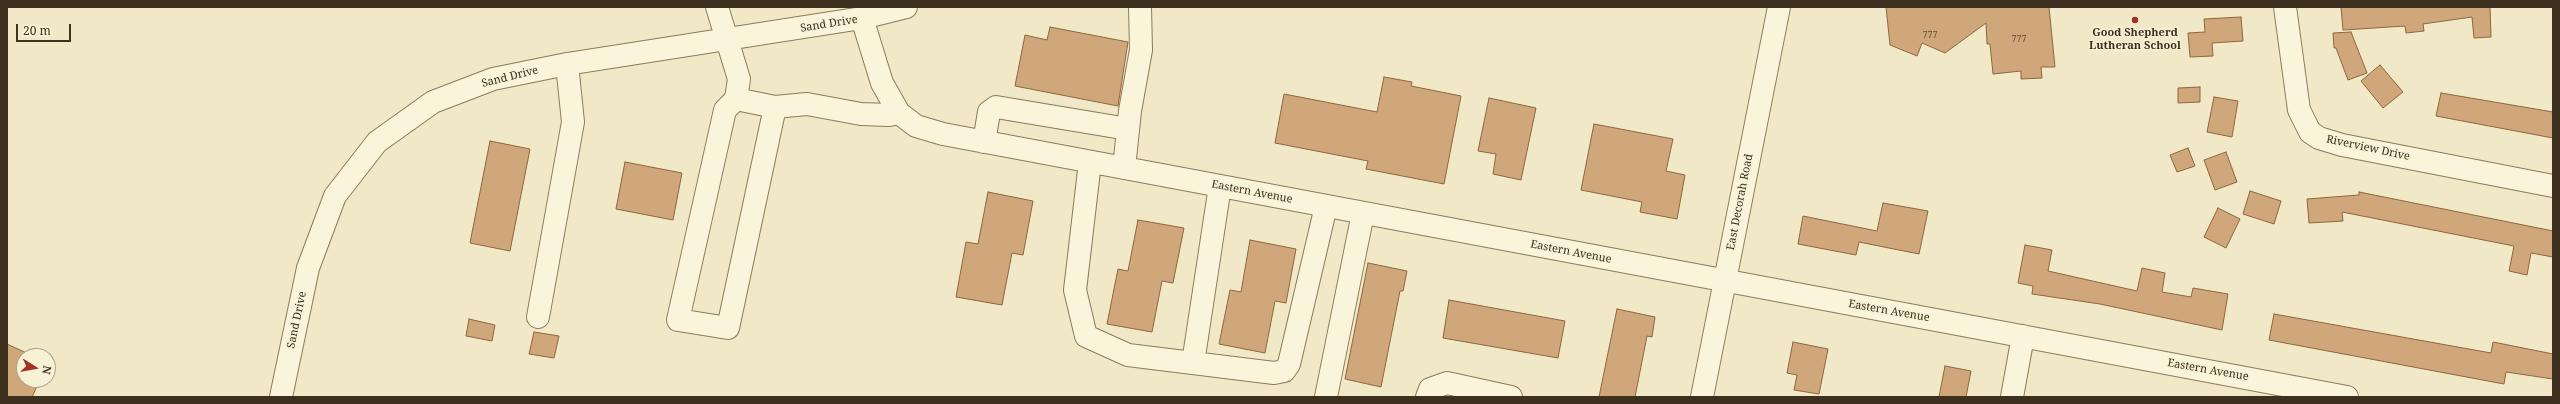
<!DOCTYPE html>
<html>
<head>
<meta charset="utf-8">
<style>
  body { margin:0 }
  #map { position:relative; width:2560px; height:404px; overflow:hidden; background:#f0e8c6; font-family:"Noto Serif",serif }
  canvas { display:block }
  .frame { position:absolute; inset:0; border:8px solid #3d301f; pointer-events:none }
  .north { position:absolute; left:16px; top:348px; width:40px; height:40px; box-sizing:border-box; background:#f7f1d6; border:1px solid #ada48d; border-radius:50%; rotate:101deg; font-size:11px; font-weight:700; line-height:16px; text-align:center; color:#3d301f }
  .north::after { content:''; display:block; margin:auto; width:14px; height:18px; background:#9f3328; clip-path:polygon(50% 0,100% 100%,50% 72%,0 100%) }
  .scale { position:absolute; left:16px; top:24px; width:55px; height:18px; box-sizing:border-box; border:2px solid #3d301f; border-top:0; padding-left:5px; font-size:12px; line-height:14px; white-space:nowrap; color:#3d301f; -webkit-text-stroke:3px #f7f1d6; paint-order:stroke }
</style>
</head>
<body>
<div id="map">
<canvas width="2560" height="404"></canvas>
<div class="frame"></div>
<div class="north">N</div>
<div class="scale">20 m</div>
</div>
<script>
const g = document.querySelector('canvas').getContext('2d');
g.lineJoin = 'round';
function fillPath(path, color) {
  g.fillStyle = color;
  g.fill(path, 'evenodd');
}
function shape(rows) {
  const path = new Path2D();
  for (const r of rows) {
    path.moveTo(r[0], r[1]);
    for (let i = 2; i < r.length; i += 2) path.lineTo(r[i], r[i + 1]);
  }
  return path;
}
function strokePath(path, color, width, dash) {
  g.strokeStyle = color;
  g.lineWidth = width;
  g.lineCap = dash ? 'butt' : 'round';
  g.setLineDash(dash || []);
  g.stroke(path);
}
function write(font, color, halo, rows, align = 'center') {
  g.font = font + ' "Noto Serif",serif';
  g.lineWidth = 3;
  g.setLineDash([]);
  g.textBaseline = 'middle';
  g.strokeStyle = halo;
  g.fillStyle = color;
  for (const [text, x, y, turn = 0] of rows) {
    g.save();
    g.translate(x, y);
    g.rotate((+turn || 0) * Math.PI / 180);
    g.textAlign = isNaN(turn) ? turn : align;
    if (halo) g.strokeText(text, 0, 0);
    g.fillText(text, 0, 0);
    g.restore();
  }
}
const building = shape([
  [1886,7,2049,7,2055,67,2041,67,2042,78,2021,79,2021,71,1993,74,1990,44,1987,44,1986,23,1945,53,1922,43,1917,56,1890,45,1886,7],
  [2341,7,2490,7,2491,37,2474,38,2472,17,2423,24,2424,31,2406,33,2405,26,2343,30,2341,7],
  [2241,17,2243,41,2212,43,2213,56,2190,57,2188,33,2205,32,2204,19,2241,17],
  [1050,27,1128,42,1118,106,1015,86,1025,35,1047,40,1050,27],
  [2351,32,2367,73,2348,80,2336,48,2334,48,2333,33,2351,32],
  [2380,65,2403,92,2383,108,2361,81,2380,65],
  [1384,77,1412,82,1411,86,1461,96,1444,184,1366,169,1368,161,1275,143,1284,94,1377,112,1384,77],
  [2200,87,2200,102,2178,103,2178,88,2200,87],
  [2441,93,2553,112,2553,138,2436,116,2441,93],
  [2214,97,2238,101,2232,137,2207,132,2214,97],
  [1489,98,1536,108,1521,180,1493,174,1496,154,1478,151,1489,98],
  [1594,124,1673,139,1666,171,1685,175,1677,219,1640,212,1642,202,1581,190,1594,124],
  [490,141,530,149,510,251,470,243,490,141],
  [2188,148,2195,166,2177,172,2170,155,2188,148],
  [2226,152,2237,182,2215,190,2204,160,2226,152],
  [625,162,682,173,673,220,616,209,625,162],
  [2250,191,2281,201,2274,224,2243,214,2250,191],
  [988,192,1033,201,1023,255,1012,253,1002,305,956,297,966,242,978,244,988,192],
  [2359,192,2553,231,2553,257,2531,253,2527,275,2509,271,2514,246,2342,212,2343,221,2309,223,2307,199,2359,195,2359,192],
  [1883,203,1928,211,1919,254,1859,242,1856,255,1798,244,1803,216,1877,231,1883,203],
  [2218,208,2240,219,2226,248,2204,237,2218,208],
  [1138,220,1184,228,1173,283,1162,281,1152,332,1107,324,1118,269,1128,271,1138,220],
  [1250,240,1296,249,1286,303,1275,301,1265,353,1219,344,1230,290,1241,292,1250,240],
  [2025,245,2052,250,2048,271,2137,291,2142,268,2165,273,2162,292,2191,297,2193,288,2228,294,2222,330,2100,304,2032,294,2033,286,2018,283,2025,245],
  [1368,263,1407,271,1403,291,1400,291,1381,387,1345,379,1368,263],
  [1449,300,1565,321,1558,358,1443,338,1449,300],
  [1617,309,1655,317,1652,337,1647,336,1635,397,1599,397,1617,309],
  [2274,314,2491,353,2493,342,2553,354,2553,379,2506,372,2504,384,2269,340,2274,314],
  [469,319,495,325,492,341,466,336,469,319],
  [534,332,559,336,554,358,529,354,534,332],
  [1793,342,1828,349,1819,394,1794,390,1797,375,1787,373,1793,342],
  [7,344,33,356,24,356,24,380,40,380,32,397,7,397,7,344],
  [1945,366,1971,371,1966,397,1939,397,1945,366]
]);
fillPath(building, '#d0a77a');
strokePath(building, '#8d663f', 1);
const minor = shape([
  [717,7,739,79,736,99,725,110,678,320,728,328,775,107],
  [2285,7,2299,110,2310,132,2319,138,2342,145,2553,186],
  [862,18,882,83,899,113,916,126,943,134,2347,397],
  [736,99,775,107,807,104,861,114,889,115,899,113],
  [984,142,989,112,996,107,1128,129],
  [1090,162,1075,290,1086,336,1128,355,1274,373,1284,371,1289,364,1326,206],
  [1124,168,1130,111,1141,50,1140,7],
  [538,317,573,122,567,64],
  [1193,363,1220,186],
  [281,397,308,268,335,196,377,142,433,102,493,79,567,64,862,18,906,7],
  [1326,397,1363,213],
  [1427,397,1430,389,1447,383,1511,397],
  [1702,397,1779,7],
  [2012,397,2023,336]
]);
strokePath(minor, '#8d7a5b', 24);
strokePath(minor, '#faf4da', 22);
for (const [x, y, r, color] of [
  [2135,20,4,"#9f3328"]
]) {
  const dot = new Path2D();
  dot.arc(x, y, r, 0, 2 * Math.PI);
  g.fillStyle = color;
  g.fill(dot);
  strokePath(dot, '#f7f1d6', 1.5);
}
write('9px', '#624e36', null, [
  ["777",1930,35],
  ["777",2019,39]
]);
write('11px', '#3d301f', '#f7f1d6', [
  ["Sand Drive",829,24,-9],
  ["Sand Drive",510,77,-14],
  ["Riverview Drive",2368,148,12],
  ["Eastern Avenue",1252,192,11],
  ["East Decorah Road",1740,202,-79],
  ["Eastern Avenue",1571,252,11],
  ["Eastern Avenue",1889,311,10],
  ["Sand Drive",297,320,-78],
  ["Eastern Avenue",2208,370,10]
]);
write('bold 11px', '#3d301f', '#f7f1d6', [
  ["Good Shepherd",2135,33],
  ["Lutheran School",2135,46]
]);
</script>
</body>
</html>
